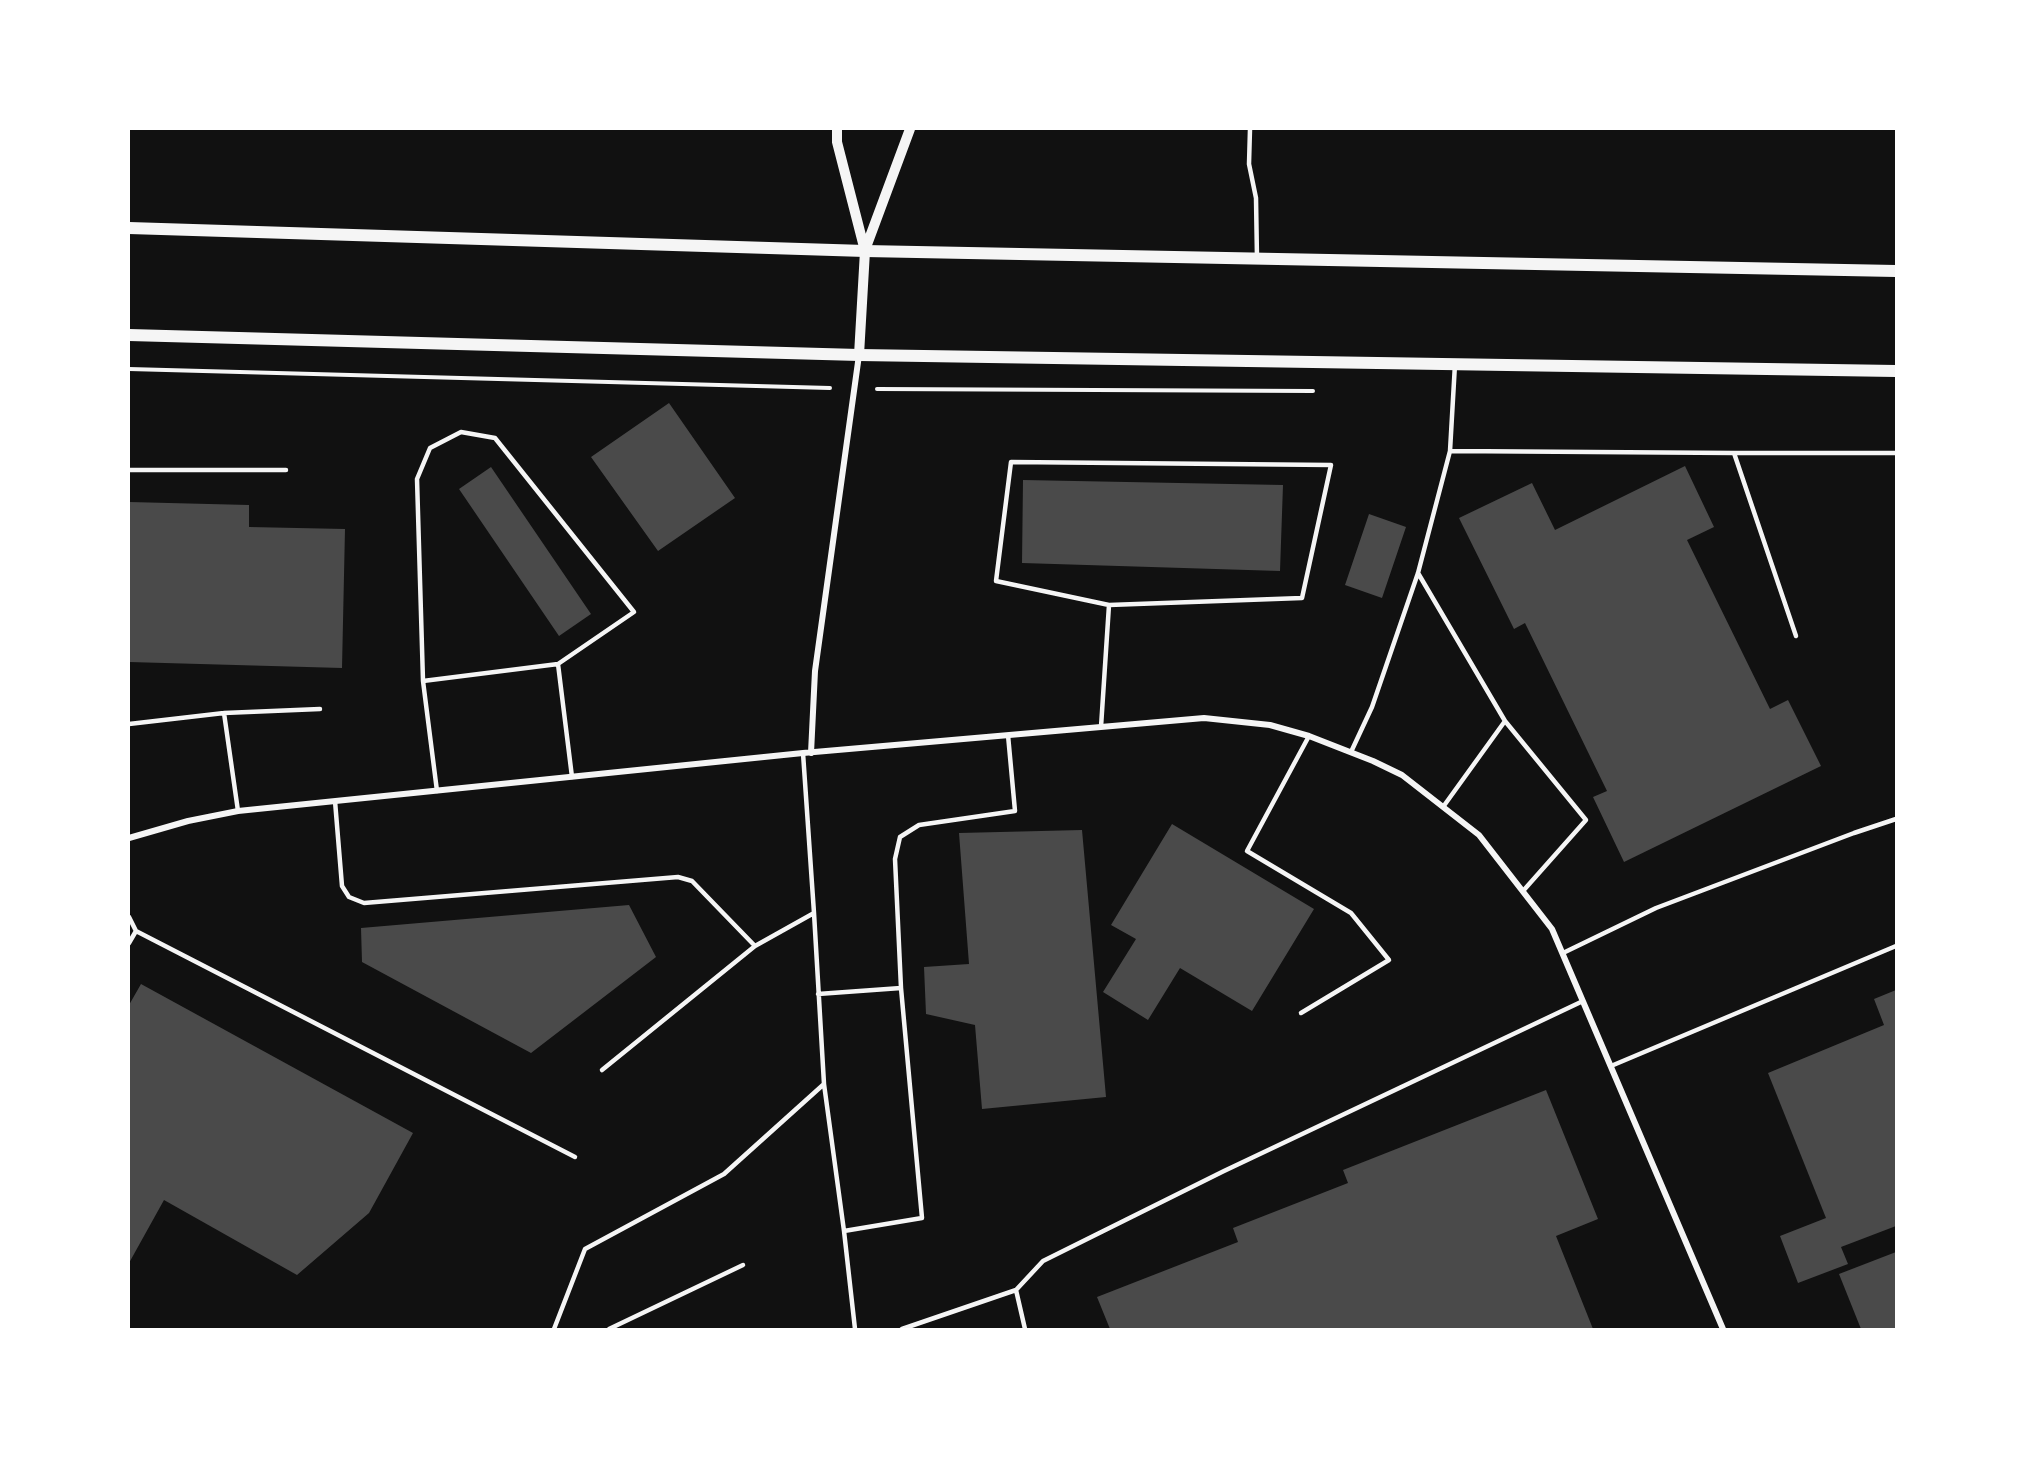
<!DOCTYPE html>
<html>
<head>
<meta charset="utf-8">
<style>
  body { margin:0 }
  #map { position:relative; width:2025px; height:1458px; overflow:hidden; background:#111; font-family:Roboto,sans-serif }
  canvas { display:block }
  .frame { position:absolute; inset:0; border:130px solid #fff; pointer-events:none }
</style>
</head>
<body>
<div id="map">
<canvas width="2025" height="1458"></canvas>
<div class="frame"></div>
</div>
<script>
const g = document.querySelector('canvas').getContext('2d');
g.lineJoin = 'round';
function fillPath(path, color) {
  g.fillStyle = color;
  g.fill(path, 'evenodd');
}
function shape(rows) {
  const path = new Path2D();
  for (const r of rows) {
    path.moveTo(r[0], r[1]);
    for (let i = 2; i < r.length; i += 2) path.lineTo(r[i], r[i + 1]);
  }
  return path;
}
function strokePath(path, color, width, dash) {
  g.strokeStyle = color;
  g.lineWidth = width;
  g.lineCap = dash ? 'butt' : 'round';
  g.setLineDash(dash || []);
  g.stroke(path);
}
fillPath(shape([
  [669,403,735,498,658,551,591,457],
  [1685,466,1714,527,1687,540,1770,709,1788,700,1821,766,1624,862,1593,797,1607,791,1525,623,1514,629,1459,518,1532,483,1555,530],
  [491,467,591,614,559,636,459,489],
  [1023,480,1283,485,1280,571,1022,563],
  [129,502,249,505,249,527,345,529,342,668,129,662],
  [1369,514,1406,527,1382,598,1345,585],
  [1172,824,1314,909,1252,1011,1180,968,1148,1020,1103,992,1136,939,1111,925],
  [1082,830,1106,1097,982,1109,975,1025,926,1014,924,967,969,964,959,833],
  [629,905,656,957,531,1053,362,962,361,928],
  [141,984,413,1133,369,1213,297,1275,164,1200,129,1263,129,1005],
  [1896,990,1896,1226,1841,1247,1848,1264,1798,1283,1780,1236,1826,1218,1768,1073,1884,1025,1874,999],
  [1546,1090,1598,1219,1556,1236,1593,1329,1110,1329,1097,1297,1238,1242,1233,1228,1348,1183,1343,1170],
  [1896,1252,1896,1329,1861,1329,1839,1274]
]), '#4a4a4a');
strokePath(shape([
  [129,369,830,388],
  [877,389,1313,391]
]), '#f5f5f5', 4);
strokePath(shape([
  [1250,129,1249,164,1256,198,1257,259],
  [1455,364,1450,451,1734,453,1796,636],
  [1734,453,1896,453],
  [129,470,286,470],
  [1418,573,1505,721,1443,807],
  [423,681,558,664],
  [224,713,238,811],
  [1505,721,1586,820,1523,891],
  [129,724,224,713,320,709],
  [1101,727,1109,605,996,581,1011,462,1331,465,1302,598,1109,605],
  [1351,752,1372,707,1418,573,1450,451],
  [437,791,423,681,417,479,430,448,461,432,495,438,634,612,558,664,572,777],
  [335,801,342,886,349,897,364,903,678,877,692,881,755,946,814,913,803,753],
  [129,917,136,931,129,943],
  [136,931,575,1157],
  [1563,953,1656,908,1854,833,1896,819],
  [818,994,901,988,895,859,900,837,919,825,1015,811,1008,735],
  [1301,1013,1389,960,1351,913,1247,851,1309,736],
  [1611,1066,1896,946],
  [602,1070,755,946],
  [824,1084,844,1231,922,1218,901,988],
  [844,1231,855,1329],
  [1016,1290,1043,1261,1224,1171,1583,1001],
  [554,1329,585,1249,724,1174,824,1084,814,913],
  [609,1329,743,1265],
  [902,1329,1016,1290,1025,1329]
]), '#f5f5f5', 4.5);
strokePath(shape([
  [811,753,815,671,859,355],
  [129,838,188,821,238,811,803,753,1204,718,1270,725,1309,736,1373,761,1402,775,1479,835,1552,929,1723,1329]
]), '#f5f5f5', 6);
strokePath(shape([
  [837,129,837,142,865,251,859,355],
  [865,250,910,129]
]), '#f5f5f5', 10);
strokePath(shape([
  [129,228,865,251,1896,271],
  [129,335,859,355,1896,371]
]), '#f5f5f5', 12);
</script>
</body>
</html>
